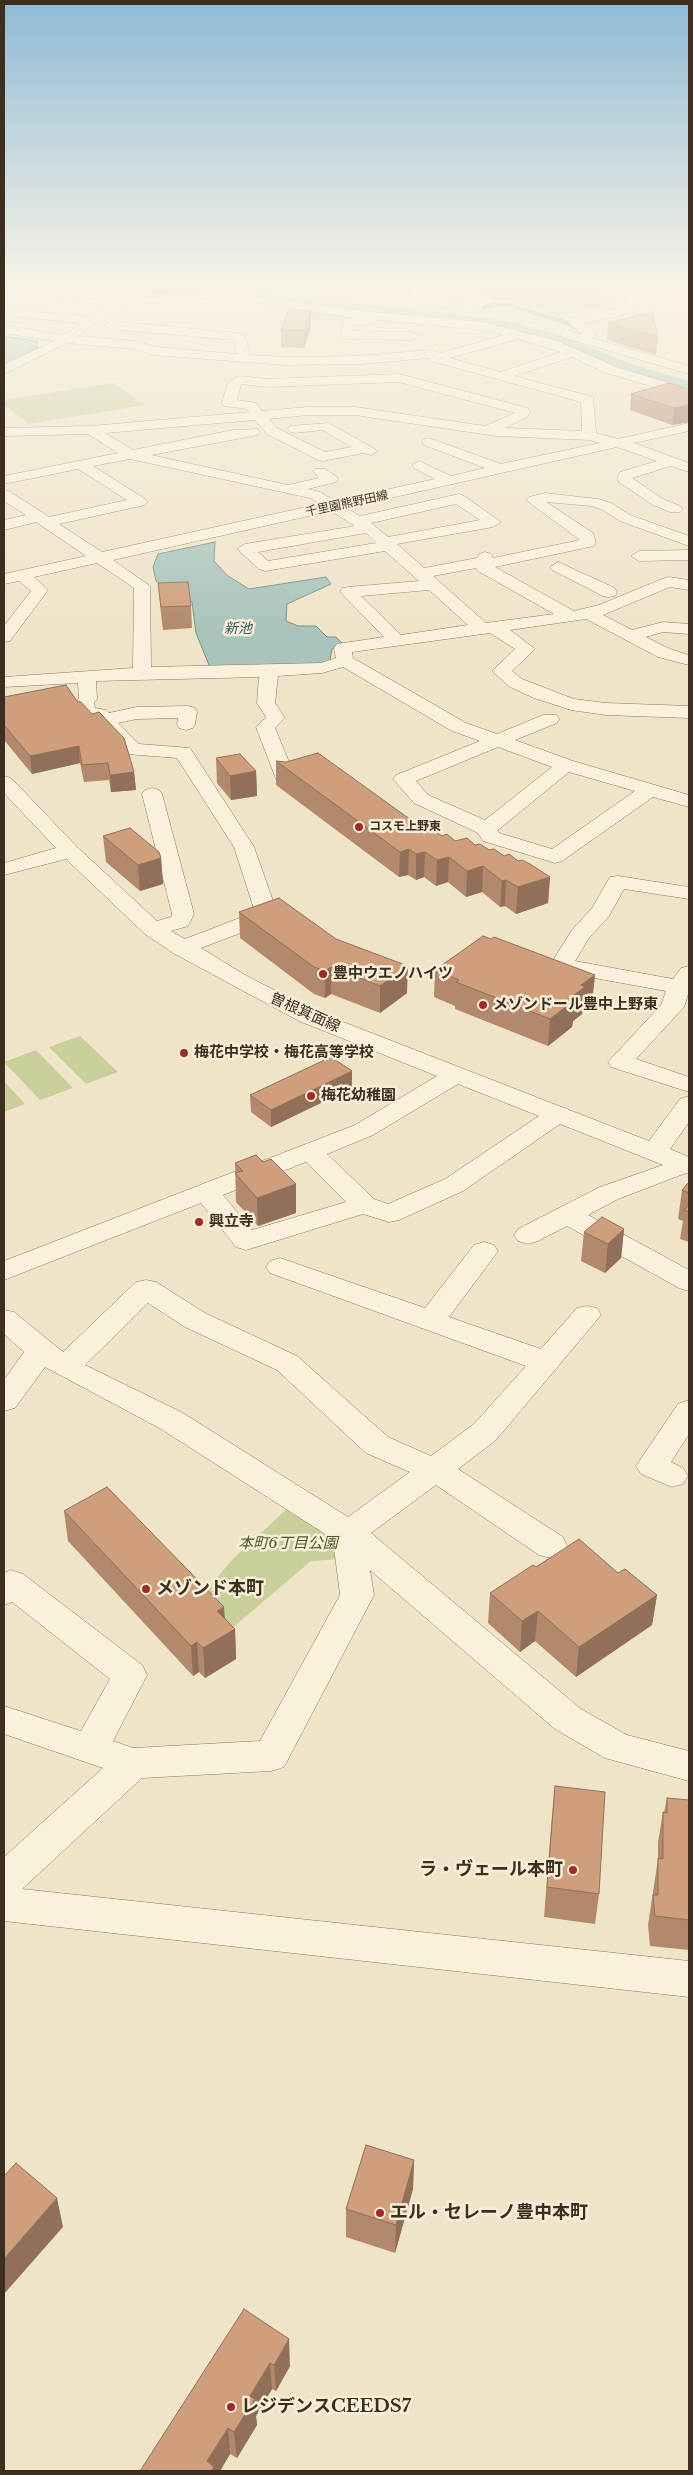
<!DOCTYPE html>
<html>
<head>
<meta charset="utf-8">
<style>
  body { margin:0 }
  #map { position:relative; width:693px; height:2475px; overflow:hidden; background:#f0e4c8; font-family:"Libre Baskerville",serif }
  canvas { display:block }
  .frame { position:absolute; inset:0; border:5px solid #3d2e20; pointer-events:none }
</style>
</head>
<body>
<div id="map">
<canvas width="693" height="2475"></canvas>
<div class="frame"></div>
</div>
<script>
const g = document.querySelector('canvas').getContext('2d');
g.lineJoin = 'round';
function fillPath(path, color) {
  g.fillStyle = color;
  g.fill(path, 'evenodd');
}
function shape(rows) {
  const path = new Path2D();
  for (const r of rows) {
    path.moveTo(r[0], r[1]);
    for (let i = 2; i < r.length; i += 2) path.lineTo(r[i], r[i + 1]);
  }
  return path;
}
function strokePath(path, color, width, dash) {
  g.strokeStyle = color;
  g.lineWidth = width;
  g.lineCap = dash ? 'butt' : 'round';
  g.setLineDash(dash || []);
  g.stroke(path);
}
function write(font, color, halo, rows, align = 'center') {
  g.font = font + ' "Libre Baskerville","Noto Sans JP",serif';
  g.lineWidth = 5;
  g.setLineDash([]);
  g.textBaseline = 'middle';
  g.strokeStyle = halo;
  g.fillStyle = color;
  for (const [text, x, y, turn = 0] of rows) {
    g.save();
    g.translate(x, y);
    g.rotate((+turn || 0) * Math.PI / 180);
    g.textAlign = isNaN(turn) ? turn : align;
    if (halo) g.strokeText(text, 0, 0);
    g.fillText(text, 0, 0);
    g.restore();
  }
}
fillPath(shape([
  [490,285,569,285,599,290,612,297,605,306,560,315,514,302,470,295],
  [294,307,358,316,362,320,300,320,293,311,287,309],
  [113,383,146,405,29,424,4,405,4,400],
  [80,1036,118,1072,86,1084,49,1047],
  [36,1050,73,1088,40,1100,4,1062],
  [4,1081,25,1104,4,1112],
  [291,1505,321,1523,337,1545,342,1559,311,1561,231,1629,201,1597,231,1561]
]), '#c9cf9b');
const water = shape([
  [4,336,37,341,38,344,35,346,39,347,4,363,4,336],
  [215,542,214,561,228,576,249,589,326,577,331,584,287,604,286,621,298,626,316,626,327,637,336,637,342,643,332,649,330,660,317,666,220,670,209,665,196,633,192,602,156,581,153,567,158,554,215,542]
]);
fillPath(water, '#a9c4bc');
strokePath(water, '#6f938a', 1);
strokePath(shape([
  [383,285,410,288,411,292],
  [484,307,498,304,508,305,567,323,580,330]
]), '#6f938a', 4);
fillPath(shape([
  [249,285,267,285,278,293,300,298,459,314,516,323,566,337,631,364,689,381,689,395,615,374,552,345,507,333,300,310,264,301,255,295,249,285]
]), '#a9c4bc');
const minor = shape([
  [343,285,365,285,471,305,477,309,471,313,349,288,343,285],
  [635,285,689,287,689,293,639,292,639,305,634,310,617,317,584,323,598,334,592,338,689,366,689,374,562,337,560,334,566,330,583,335,570,324,568,321,570,318,626,306,627,288,635,285],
  [4,287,88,290,151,297,217,291,360,311,483,322,558,341,616,367,689,389,689,397,606,373,572,357,514,376,593,397,596,433,618,439,689,423,689,431,634,443,689,463,689,472,671,466,632,478,663,499,680,506,683,509,680,512,670,512,653,505,619,482,617,479,620,472,657,461,617,447,346,508,360,516,459,494,464,496,501,522,493,527,397,544,424,568,477,558,479,554,485,552,491,554,493,558,580,540,526,500,529,497,545,493,598,499,611,503,630,515,689,536,689,546,620,521,601,509,591,506,546,502,593,533,596,543,594,546,495,567,574,611,599,605,662,579,668,577,689,580,689,590,670,587,603,615,632,630,663,622,689,624,689,634,663,632,646,637,670,649,689,655,689,665,658,657,586,619,510,630,535,649,512,671,522,679,574,699,606,703,689,706,689,718,606,715,571,710,534,698,510,687,492,671,515,649,490,633,352,652,353,658,466,723,497,734,543,715,557,715,559,719,557,723,515,740,573,761,689,795,689,807,653,797,562,861,555,863,483,841,478,833,414,803,393,779,396,775,480,741,452,731,343,667,322,673,278,676,275,703,285,718,275,728,296,779,293,783,286,785,279,783,276,779,256,727,266,717,257,703,259,677,96,681,97,699,94,703,95,708,106,710,109,713,137,707,188,706,195,708,197,712,195,724,193,728,186,730,179,728,177,724,178,718,137,719,118,723,139,744,190,748,254,847,278,915,275,920,201,948,245,975,315,1011,649,1141,680,1099,689,1096,689,1122,670,1149,689,1157,689,1174,686,1173,618,1199,588,1215,689,1270,689,1291,679,1288,567,1226,538,1241,528,1244,518,1241,514,1235,518,1229,600,1187,663,1165,560,1124,463,1191,399,1220,389,1222,363,1214,246,1250,236,1247,201,1203,4,1280,4,1261,355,1125,437,1076,299,1021,173,953,145,934,66,859,4,875,4,863,56,848,4,793,4,776,11,778,77,847,157,921,171,917,172,914,142,794,145,790,152,788,159,790,162,794,194,914,188,926,171,931,185,939,255,912,234,847,177,758,127,754,93,719,79,716,76,702,79,698,78,683,4,687,4,677,133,668,134,588,97,563,34,577,48,590,10,641,4,642,4,626,31,591,19,581,4,584,4,574,86,556,36,522,4,530,4,520,26,515,4,501,4,490,9,491,49,517,127,500,78,469,4,484,4,476,118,453,88,434,4,436,4,428,91,426,249,412,247,409,224,406,222,403,228,382,239,376,267,379,399,374,528,408,530,411,527,417,505,428,582,431,581,402,431,361,429,358,362,364,286,365,153,355,134,349,67,343,4,374,4,365,54,341,4,333,4,325,63,335,82,323,4,316,4,309,92,316,118,300,4,293,4,287],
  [217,297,356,318,345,319,343,322,340,335,346,339,411,340,417,336,411,332,353,331,354,325,367,325,377,320,483,330,504,335,441,353,429,350,362,356,286,357,250,355,245,337,239,333,110,321,104,325,110,329,234,340,237,354,155,347,136,341,77,336,130,301,151,303,217,297],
  [518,339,561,352,500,372,450,358,518,339],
  [399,382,515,413,485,426,355,407,308,407,262,411,256,403,237,400,241,384,267,387,399,382],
  [308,415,355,415,496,436,590,440,600,443,501,464,429,438,424,439,422,442,424,445,485,468,451,476,419,461,412,465,414,468,435,479,335,501,320,492,308,489,336,482,338,479,336,476,325,469,315,469,313,472,319,478,288,485,151,455,253,436,258,435,260,432,258,429,233,430,133,450,105,433,255,420,267,434,318,460,323,461,363,453,371,455,378,451,329,423,290,426,288,429,290,432,295,433,322,430,352,447,325,452,277,428,269,419,308,415],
  [130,459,310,498,320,504,102,552,59,524,145,505,148,502,145,499,93,466,130,459],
  [456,504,480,520,388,537,371,523,456,504],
  [331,511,355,526,245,544,237,549,259,569,265,571,385,551,419,581,348,587,342,588,340,592,384,637,337,644,334,648,336,658,321,663,151,667,150,586,113,560,331,511],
  [366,533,376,543,268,561,258,552,366,533],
  [476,568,478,571,554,614,486,623,433,576,476,568],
  [429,590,468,625,401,635,361,596,429,590],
  [498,747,552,767,485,820,428,795,416,781,498,747],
  [569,772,635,791,552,849,499,833,498,830,569,772],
  [458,1084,539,1116,445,1179,388,1204,374,1199,327,1154,373,1135,458,1084],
  [306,1162,346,1202,252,1230,223,1195,306,1162],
  [689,550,689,560,639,561,631,556,639,551,689,550],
  [558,562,615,588,617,592,615,596,609,597,603,596,552,570,550,567,558,562],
  [618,876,689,887,689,899,624,889,609,916,589,938,575,961,673,979,681,968,689,966,689,991,684,1007,636,1059,689,1077,689,1092,611,1067,608,1062,661,1005,666,991,561,972,553,970,550,965,572,930,592,908,610,877,618,876],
  [484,1242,494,1245,498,1251,449,1317,541,1349,577,1308,587,1306,597,1308,601,1315,496,1440,458,1469,563,1537,567,1546,563,1555,551,1558,539,1555,436,1485,371,1533,581,1709,627,1735,689,1751,689,1781,605,1758,555,1729,370,1570,374,1595,284,1767,271,1771,142,1778,22,1889,689,1961,689,1997,4,1921,4,1857,103,1768,4,1734,4,1706,81,1731,110,1679,12,1602,4,1605,4,1573,11,1570,23,1574,142,1665,147,1675,113,1741,133,1748,260,1741,340,1595,333,1539,161,1429,45,1367,15,1408,4,1411,4,1380,24,1352,4,1334,4,1310,14,1312,63,1352,136,1282,146,1280,156,1282,205,1313,297,1356,388,1437,431,1456,474,1424,526,1366,270,1273,266,1267,270,1261,280,1258,425,1308,474,1245,484,1242],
  [148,1303,185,1327,277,1370,366,1453,410,1472,348,1517,183,1413,85,1365,148,1303],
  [689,1400,689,1434,671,1462,683,1468,688,1476,683,1484,672,1487,641,1474,636,1466,678,1404,689,1400]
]);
strokePath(minor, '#8d765c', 1);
fillPath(minor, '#faf1dc');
fillPath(shape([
  [608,323,658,337,656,355,607,340],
  [311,327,304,348,281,347,281,330],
  [689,390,689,422,672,425,630,410,631,394],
  [158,583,191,606,192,628,163,630,160,605],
  [4,697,77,701,134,772,136,790,111,792,109,780,84,782,80,763,32,774,4,740],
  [216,758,256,771,257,796,231,800,217,783],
  [276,761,425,830,455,841,475,845,518,861,550,877,548,903,516,914,505,906,500,907,482,892,466,897,448,882,436,886,424,877,416,880,408,875,399,877,276,785],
  [103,836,161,858,163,884,140,891,106,862],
  [239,912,407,993,380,1013,331,994,325,998,314,994,240,938],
  [435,970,595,975,592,1002,583,1009,582,1014,573,1021,572,1027,548,1046,455,1009,455,1006,434,997],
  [352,1088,271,1127,251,1112,250,1095],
  [263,1162,296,1184,296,1213,258,1226,236,1202,235,1163],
  [689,1182,689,1242,680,1239,683,1221,678,1219,682,1190],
  [624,1229,621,1258,605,1273,581,1261,584,1232],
  [64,1511,225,1618,235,1629,236,1659,205,1678,199,1672,193,1676,68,1541],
  [536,1567,618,1573,657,1595,652,1625,576,1677,535,1641,520,1652,488,1623,490,1593],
  [555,1786,599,1894,595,1924,544,1917,552,1816],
  [667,1798,689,1800,689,1950,650,1946,648,1925,658,1859,658,1842,663,1812,664,1813],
  [414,2160,413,2189,395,2253,346,2237,346,2209],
  [244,2309,290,2366,276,2391,272,2389,256,2416,257,2425,237,2458,230,2454,220,2471]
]), '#b2896c');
fillPath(shape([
  [149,285,213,285,203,290,150,295],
  [311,310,311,327,304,348,304,330],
  [689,405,689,422,672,425,674,408],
  [79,746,80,763,32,774,30,756],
  [256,771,257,796,231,800,230,776],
  [134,772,136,790,111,792,110,775],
  [409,849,408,875,399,877,400,852],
  [425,852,424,877,416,880,416,854],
  [449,857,448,882,436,886,437,860],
  [161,858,163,884,140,891,138,865],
  [483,866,482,892,466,897,467,871],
  [550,877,548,903,516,914,518,887],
  [506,880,505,906,500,907,502,881],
  [408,966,407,993,380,1013,380,986],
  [331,967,331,994,325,998,325,971],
  [595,975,592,1002,583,1009,582,1014,573,1021,572,1027,548,1046,550,1019,570,998,581,985],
  [352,1071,352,1088,271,1127,271,1110],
  [296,1184,296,1213,258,1226,257,1198],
  [624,1229,621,1258,605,1273,608,1244],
  [657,1595,652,1625,576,1677,579,1647],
  [224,1607,226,1634,235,1629,236,1659,205,1678,203,1648,217,1611],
  [538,1611,535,1641,520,1652,522,1621],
  [197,1642,199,1672,193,1676,191,1646],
  [414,2160,413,2189,395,2253,396,2225],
  [57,2198,63,2227,4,2294,4,2259],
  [289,2339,290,2366,276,2391,274,2365],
  [270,2363,272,2389,256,2416,257,2425,237,2458,234,2432,250,2396],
  [228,2428,230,2454,220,2471,208,2471,207,2461]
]), '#916f58');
const building = shape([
  [288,310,311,310,304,330,281,330,288,310],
  [652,312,658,337,608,323,652,312],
  [669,383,689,390,689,405,674,408,631,394,669,383],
  [188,582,191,606,161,607,158,583,188,582],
  [66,685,77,701,81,702,92,714,99,712,124,738,134,772,110,775,108,763,82,765,79,746,30,756,4,725,4,697,66,685],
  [318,753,425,830,431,828,442,836,447,834,455,841,467,838,475,845,480,844,489,850,494,849,504,856,509,854,518,861,522,860,530,864,550,877,518,887,506,880,502,881,483,866,467,871,449,857,437,860,425,852,416,854,409,849,400,852,276,761,286,762,318,753],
  [240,754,256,771,230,776,216,758,240,754],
  [130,828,159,852,161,858,138,865,103,836,130,828],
  [279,898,336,939,408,966,380,986,331,967,325,971,314,967,239,912,279,898],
  [483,936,491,939,494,937,595,975,581,985,585,987,570,998,575,1000,550,1019,456,982,459,980,435,970,483,936],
  [331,1057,352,1071,271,1110,250,1095,331,1057],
  [256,1155,263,1162,271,1159,296,1184,257,1198,235,1173,243,1171,235,1163,256,1155],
  [689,1182,689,1193,682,1190,689,1182],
  [689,1205,689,1212,684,1210,689,1205],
  [602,1217,624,1229,608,1244,584,1232,602,1217],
  [107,1487,224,1607,217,1611,235,1629,203,1648,197,1642,191,1646,64,1511,107,1487],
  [579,1539,618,1573,625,1569,657,1595,579,1647,538,1611,522,1621,490,1593,533,1565,536,1567,579,1539],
  [555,1786,605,1792,599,1894,547,1887,555,1786],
  [667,1798,689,1800,689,1920,655,1916,653,1895,658,1895,658,1858,663,1859,663,1812,667,1813,667,1798],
  [366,2145,414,2160,396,2225,346,2209,366,2145],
  [16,2163,57,2198,4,2259,4,2176,16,2163],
  [244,2309,289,2339,274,2365,270,2363,250,2396,255,2399,234,2432,228,2428,207,2461,214,2467,211,2471,140,2471,244,2309]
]);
fillPath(building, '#cf9f7d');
strokePath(building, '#916f58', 1);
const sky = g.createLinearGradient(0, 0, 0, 631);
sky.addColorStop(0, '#8fbad6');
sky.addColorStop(0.45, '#f8f3e6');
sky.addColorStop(1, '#f8f3e600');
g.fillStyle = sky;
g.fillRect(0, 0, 693, 631);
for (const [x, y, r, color] of [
  [359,827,5,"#9e2a2b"],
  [323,974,5,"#9e2a2b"],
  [483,1005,5,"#9e2a2b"],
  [184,1053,5,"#9e2a2b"],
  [311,1096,5,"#9e2a2b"],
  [199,1222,5,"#9e2a2b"],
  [146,1589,5,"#9e2a2b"],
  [573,1870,5,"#9e2a2b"],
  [380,2213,5,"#9e2a2b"],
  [231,2407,5,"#9e2a2b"]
]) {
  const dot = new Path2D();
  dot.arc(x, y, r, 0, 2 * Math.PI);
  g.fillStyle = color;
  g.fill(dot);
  strokePath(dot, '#f7eed8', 2);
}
write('12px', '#3d2e20', '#f7eed8', [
  ["千里園熊野田線",347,504,-12]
]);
write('bold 12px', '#3d2e20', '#f7eed8', [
  ["コスモ上野東",369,827]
], 'left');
write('italic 14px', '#2f5d5a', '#f7eed8', [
  ["新池",238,629]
]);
write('bold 15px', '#3d2e20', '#f7eed8', [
  ["豊中ウエノハイツ",333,974],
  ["メゾンドール豊中上野東",493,1005],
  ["梅花中学校・梅花高等学校",194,1053],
  ["梅花幼稚園",321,1096],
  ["興立寺",209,1222]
], 'left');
write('15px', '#3d2e20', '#f7eed8', [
  ["曽根箕面線",305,1013,24]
]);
write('italic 15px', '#4d5a26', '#f7eed8', [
  ["本町6丁目公園",288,1544]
]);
write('bold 18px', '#3d2e20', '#f7eed8', [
  ["メゾンド本町",156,1589],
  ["ラ・ヴェール本町",563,1870,"right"],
  ["エル・セレーノ豊中本町",390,2213],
  ["レジデンスCEEDS7",241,2407]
], 'left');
</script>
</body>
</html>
